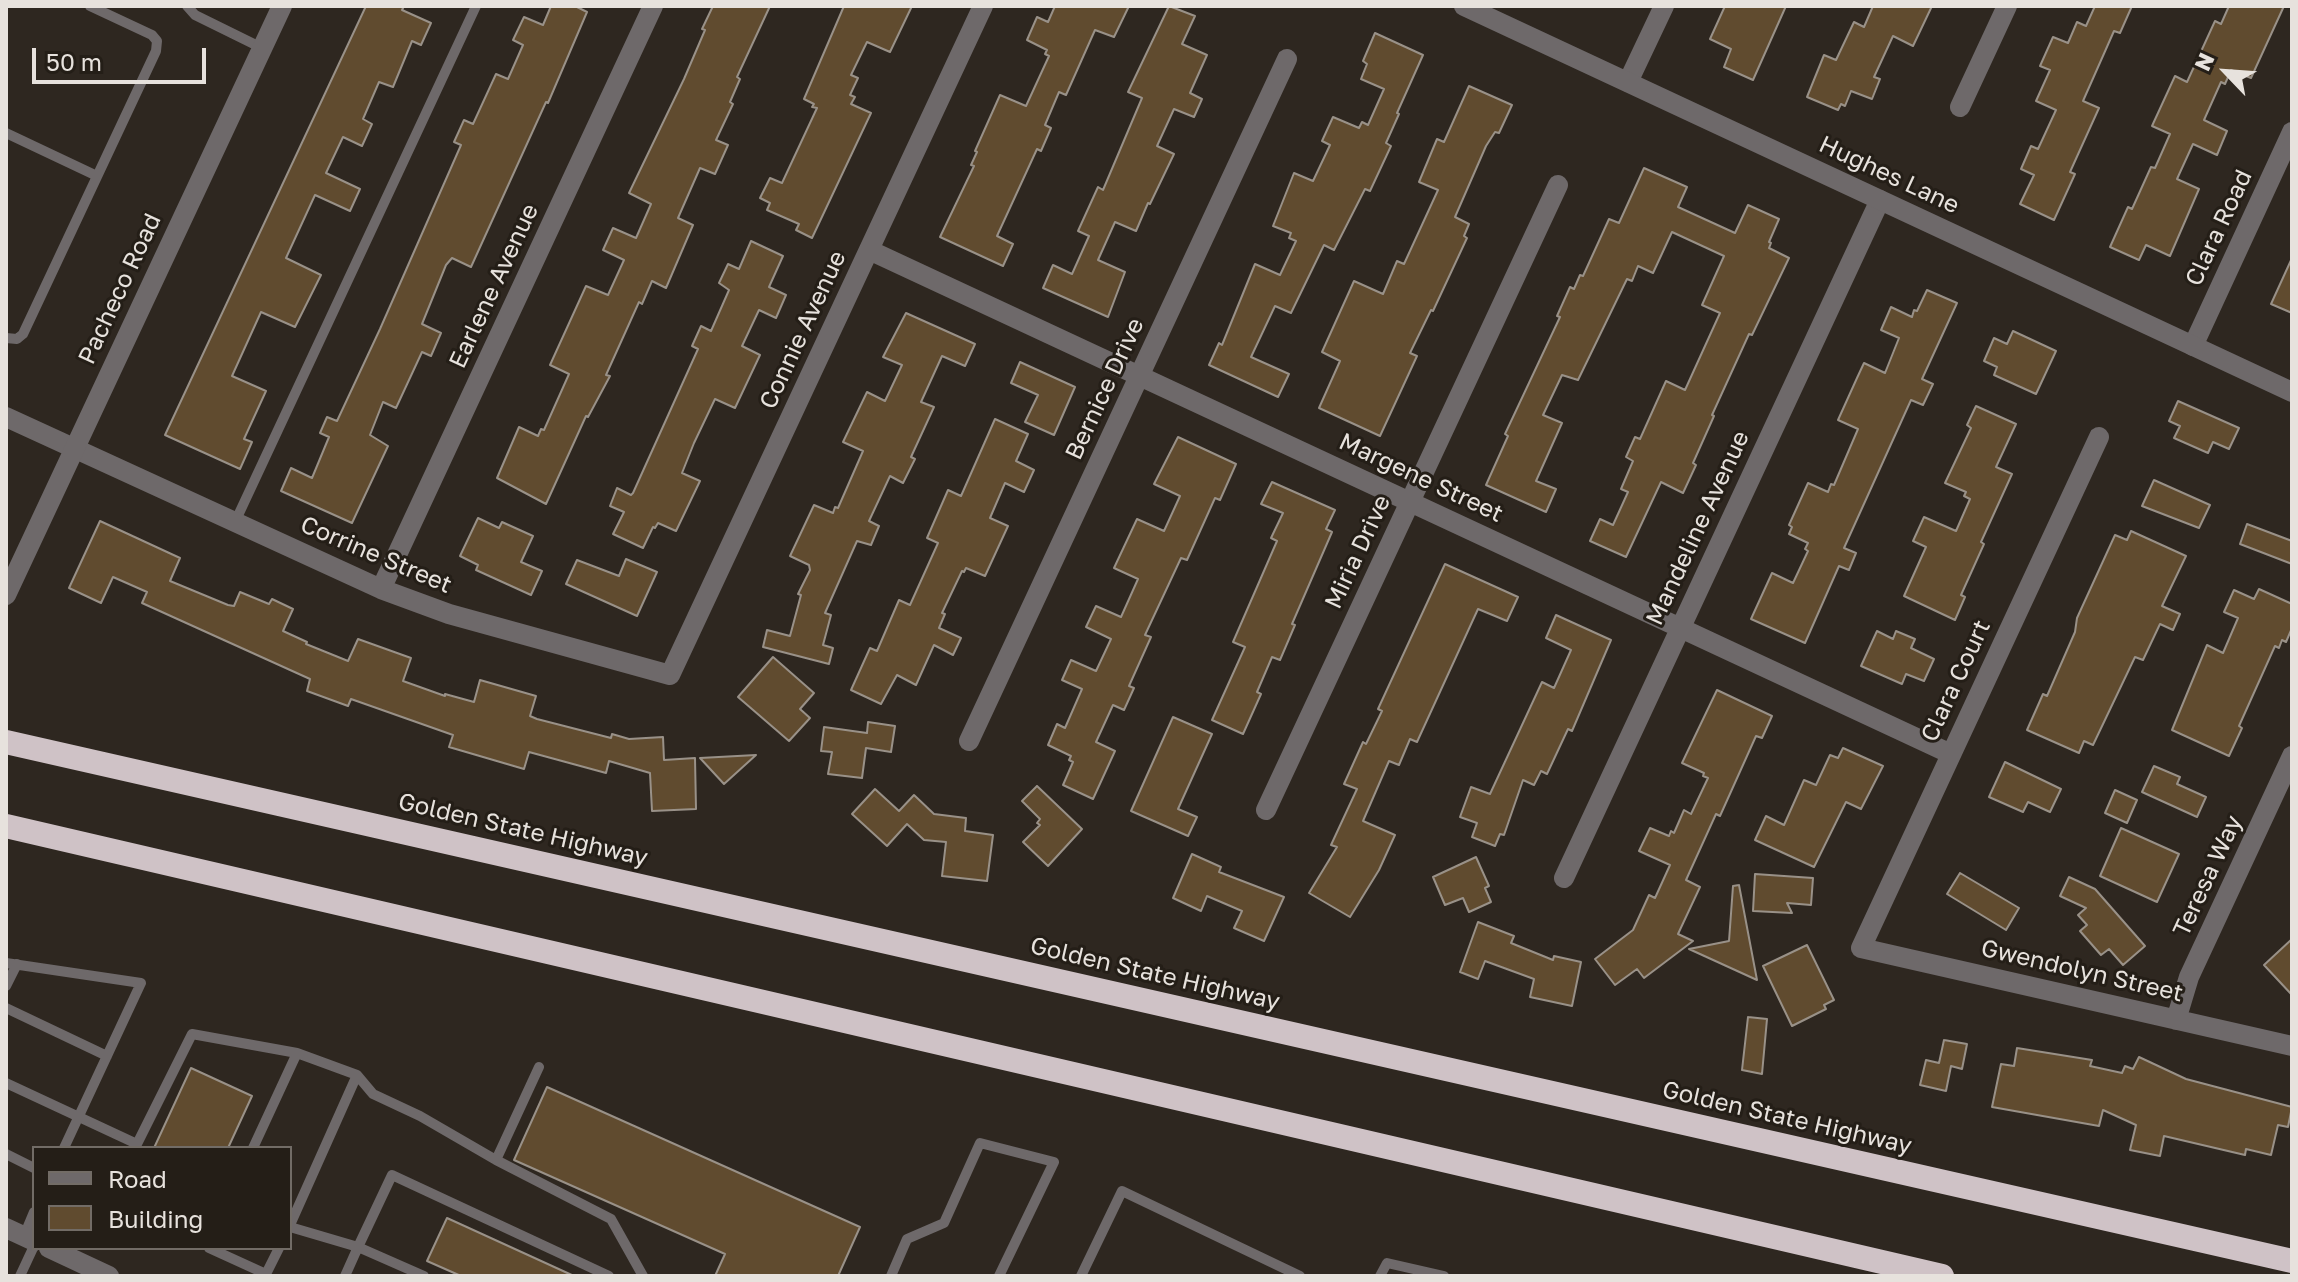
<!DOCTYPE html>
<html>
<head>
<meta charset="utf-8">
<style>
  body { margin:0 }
  #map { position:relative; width:2298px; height:1282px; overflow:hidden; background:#2e2720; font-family:"Golos Text",sans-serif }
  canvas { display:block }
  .frame { position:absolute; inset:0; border:8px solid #e7e2dd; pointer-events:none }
  .legend { position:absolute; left:32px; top:1146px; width:260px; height:104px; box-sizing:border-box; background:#241e17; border:2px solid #726c66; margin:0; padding:10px 14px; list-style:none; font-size:24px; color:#e7e2dd }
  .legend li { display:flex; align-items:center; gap:16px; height:40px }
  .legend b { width:40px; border:2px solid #726c66 }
  .north { position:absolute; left:2186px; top:32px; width:80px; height:80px; -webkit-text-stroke:6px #241e17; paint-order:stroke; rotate:295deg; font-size:22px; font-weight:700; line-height:32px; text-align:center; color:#e7e2dd }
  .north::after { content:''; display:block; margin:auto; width:28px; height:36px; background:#e7e2dd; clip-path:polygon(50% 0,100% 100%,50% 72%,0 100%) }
  .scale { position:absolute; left:32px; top:48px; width:174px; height:36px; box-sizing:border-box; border:4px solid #e7e2dd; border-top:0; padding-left:10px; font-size:24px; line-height:28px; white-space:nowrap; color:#e7e2dd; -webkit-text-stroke:6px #241e17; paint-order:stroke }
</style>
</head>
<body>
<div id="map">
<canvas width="2298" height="1282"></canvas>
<div class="frame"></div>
<ul class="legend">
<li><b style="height:10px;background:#6e696a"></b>Road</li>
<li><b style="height:22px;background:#604b2f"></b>Building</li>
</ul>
<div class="north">N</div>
<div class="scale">50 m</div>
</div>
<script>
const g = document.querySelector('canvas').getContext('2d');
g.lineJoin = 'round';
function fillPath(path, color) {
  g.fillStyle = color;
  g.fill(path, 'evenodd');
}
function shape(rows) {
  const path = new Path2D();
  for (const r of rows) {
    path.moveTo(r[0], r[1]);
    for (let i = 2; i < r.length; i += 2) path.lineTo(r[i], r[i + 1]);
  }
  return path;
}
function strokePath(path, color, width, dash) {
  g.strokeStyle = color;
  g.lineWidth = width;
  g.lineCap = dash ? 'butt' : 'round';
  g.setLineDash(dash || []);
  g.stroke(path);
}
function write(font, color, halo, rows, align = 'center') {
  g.font = font + ' "Golos Text",sans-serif';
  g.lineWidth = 6;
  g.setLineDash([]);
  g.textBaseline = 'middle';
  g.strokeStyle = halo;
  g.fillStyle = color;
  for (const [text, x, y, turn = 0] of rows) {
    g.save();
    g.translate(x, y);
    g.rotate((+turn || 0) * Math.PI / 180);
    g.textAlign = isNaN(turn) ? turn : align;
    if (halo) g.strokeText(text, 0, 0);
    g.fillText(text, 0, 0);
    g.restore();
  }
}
const building = shape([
  [366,6,404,6,402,10,431,23,421,45,412,41,393,87,379,82,363,119,372,124,362,146,343,137,326,173,360,189,350,211,315,195,286,258,321,275,295,327,261,312,232,376,266,391,244,439,252,442,240,469,165,435,366,6],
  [551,6,575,6,587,12,548,103,546,102,471,267,452,258,446,265,422,324,441,333,431,356,422,352,396,408,383,402,370,435,388,446,352,523,281,491,291,468,312,478,329,437,320,433,327,417,337,421,380,329,461,145,454,142,464,120,473,124,496,74,508,79,523,45,513,40,524,17,543,25,551,6],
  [713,6,770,6,737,77,740,79,730,102,733,104,716,140,728,145,715,174,700,168,678,218,693,225,666,288,652,281,642,304,639,302,606,375,610,376,588,417,586,416,546,504,497,478,519,427,538,436,541,429,544,430,569,374,550,365,586,286,608,295,624,260,603,250,613,228,636,238,651,204,629,193,684,79,705,30,702,29,713,6],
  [844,6,912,6,890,52,867,42,851,75,858,78,850,95,855,97,851,104,871,113,812,238,796,230,799,224,767,210,770,203,760,198,770,178,782,183,817,108,812,107,814,104,804,99,844,6],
  [1055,6,1129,6,1114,37,1095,30,1066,95,1059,92,1045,125,1051,128,1041,151,1037,149,997,236,1013,244,1003,266,940,237,974,166,971,165,977,152,975,151,1000,95,1026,106,1049,56,1045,54,1047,50,1027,40,1037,17,1048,22,1055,6],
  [1169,6,1195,16,1182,44,1207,55,1190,93,1202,99,1194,117,1174,109,1157,146,1174,154,1150,204,1148,203,1136,231,1115,222,1098,260,1125,272,1108,317,1043,288,1053,265,1072,274,1089,236,1078,231,1098,187,1103,190,1142,98,1128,92,1169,6],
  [1725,6,1786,6,1753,80,1724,67,1731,49,1710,39,1725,6],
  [1873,6,1932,6,1913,46,1893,36,1874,77,1880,79,1872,99,1851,91,1845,106,1841,104,1838,110,1807,97,1824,55,1836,60,1854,22,1864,27,1873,6],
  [2095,6,2132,6,2120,33,2114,31,2083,101,2099,108,2070,172,2075,174,2054,220,2020,204,2034,175,2021,169,2031,146,2038,149,2056,110,2036,101,2050,70,2040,66,2053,37,2068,43,2077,22,2086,26,2095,6],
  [2229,6,2284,6,2251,78,2231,70,2225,84,2221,82,2204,120,2227,131,2217,155,2193,144,2177,179,2199,189,2170,256,2146,245,2139,260,2110,247,2128,207,2132,209,2151,167,2155,168,2170,134,2152,126,2175,76,2187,82,2215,21,2221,24,2229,6],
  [1375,33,1423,55,1397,113,1399,114,1386,143,1391,146,1370,191,1365,189,1334,250,1324,245,1291,313,1275,306,1251,357,1289,374,1278,397,1209,365,1219,343,1222,345,1255,264,1280,275,1296,241,1289,238,1291,233,1273,226,1294,173,1313,181,1330,145,1322,141,1333,117,1359,128,1362,122,1368,125,1384,89,1361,79,1367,64,1363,61,1375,33],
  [1469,86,1512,105,1499,133,1495,132,1486,146,1455,217,1469,224,1464,236,1467,238,1433,311,1431,310,1410,353,1417,356,1380,436,1319,408,1340,361,1322,352,1354,281,1383,294,1397,261,1404,264,1438,190,1419,182,1437,139,1444,142,1469,86],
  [1644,168,1687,187,1678,207,1735,233,1748,205,1779,219,1769,242,1771,243,1769,248,1789,258,1752,335,1749,334,1712,415,1714,416,1693,463,1696,465,1683,493,1661,482,1626,557,1590,541,1600,519,1613,525,1628,492,1621,489,1633,461,1626,457,1635,437,1640,439,1666,381,1685,390,1720,313,1702,305,1724,256,1672,232,1653,273,1638,266,1632,281,1627,279,1578,380,1562,375,1543,415,1562,423,1536,481,1556,489,1546,512,1486,485,1508,436,1505,434,1560,317,1557,316,1570,287,1574,289,1580,275,1583,276,1609,219,1619,223,1644,168],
  [751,241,783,256,769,287,786,295,776,318,759,310,742,346,760,355,735,408,715,399,694,443,682,473,700,481,676,531,658,523,655,528,653,527,643,548,613,534,624,512,610,506,617,488,631,495,633,493,698,349,692,346,701,326,711,331,729,290,719,283,728,264,739,269,751,241],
  [2292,258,2292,313,2271,304,2292,258],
  [1927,290,1957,303,1922,379,1933,384,1923,405,1911,400,1844,548,1856,553,1849,570,1839,566,1805,643,1751,619,1772,573,1793,583,1808,551,1805,549,1808,543,1789,534,1792,527,1789,525,1808,483,1828,492,1831,484,1834,485,1858,429,1838,420,1857,378,1864,363,1885,373,1899,338,1881,330,1891,307,1912,317,1914,310,1917,311,1927,290],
  [906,313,975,344,965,366,942,356,921,402,934,407,911,457,915,459,903,483,890,476,869,521,879,526,871,545,857,541,825,613,831,615,823,645,833,648,829,664,763,647,767,630,790,636,801,595,798,594,810,570,809,565,790,556,814,505,833,513,835,507,838,508,863,451,843,442,867,392,885,401,902,365,883,357,906,313],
  [2013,331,2056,351,2036,394,1994,375,1997,367,1984,361,1994,338,2007,344,2013,331],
  [1020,362,1075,387,1054,435,1025,422,1038,395,1011,383,1020,362],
  [2178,401,2239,428,2229,449,2213,442,2208,453,2174,438,2180,426,2169,421,2178,401],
  [1976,406,2016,424,1996,467,2012,474,1981,542,1984,544,1961,595,1965,597,1955,620,1904,596,1926,547,1913,541,1924,517,1956,531,1970,499,1964,496,1966,492,1945,483,1971,428,1967,425,1976,406],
  [995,419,1028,434,1016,461,1034,470,1024,492,1005,483,990,518,1008,526,985,576,966,568,964,572,962,571,942,613,945,614,939,628,961,638,953,655,934,645,916,685,897,675,881,704,851,690,870,648,877,651,899,600,910,605,938,543,927,538,948,490,961,496,995,419],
  [1178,437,1236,464,1220,500,1215,498,1187,560,1181,558,1145,635,1151,637,1129,686,1134,688,1124,710,1113,705,1096,742,1115,751,1093,799,1063,785,1073,762,1069,760,1071,756,1048,745,1057,724,1065,728,1082,689,1062,680,1071,660,1096,671,1111,639,1086,627,1096,606,1121,617,1138,579,1114,568,1137,519,1164,531,1180,496,1154,484,1178,437],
  [2154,480,2210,505,2199,528,2142,506,2154,480],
  [1272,482,1335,510,1326,529,1332,532,1292,624,1295,625,1280,660,1272,657,1257,692,1261,694,1243,734,1212,720,1245,647,1233,642,1277,541,1271,538,1283,513,1261,504,1272,482],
  [478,518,499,528,502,522,533,536,521,562,542,571,531,595,476,570,478,565,460,556,478,518],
  [100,521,180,558,170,581,228,605,234,606,240,592,269,604,272,599,293,609,283,631,307,642,306,644,348,661,358,639,411,658,403,681,445,696,445,694,474,702,480,680,536,696,530,716,537,719,611,738,612,734,629,739,663,737,664,760,695,758,696,809,652,811,650,773,609,761,606,773,529,752,524,769,449,747,453,735,351,699,348,706,307,691,310,679,142,603,147,592,113,577,101,603,69,588,100,521],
  [2247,524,2292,541,2292,564,2240,544,2247,524],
  [2131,531,2186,556,2162,606,2180,614,2173,630,2160,624,2143,660,2135,657,2093,745,2084,741,2079,753,2027,730,2043,694,2047,696,2075,632,2077,618,2115,535,2127,540,2131,531],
  [626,559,657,572,637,616,566,584,577,560,619,576,626,559],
  [1445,564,1518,597,1507,621,1478,609,1417,742,1410,739,1399,765,1389,761,1363,821,1395,835,1379,870,1350,917,1309,893,1337,847,1331,845,1357,789,1344,784,1363,742,1366,744,1382,711,1378,709,1445,564],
  [2259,589,2292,604,2292,628,2286,642,2282,640,2279,648,2275,646,2239,726,2242,728,2229,756,2172,730,2207,645,2223,653,2238,618,2224,612,2234,590,2254,599,2259,589],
  [1556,615,1611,640,1572,731,1568,729,1547,774,1541,771,1534,785,1523,780,1504,835,1500,834,1495,846,1472,837,1477,823,1460,817,1471,787,1490,794,1542,682,1554,688,1571,650,1546,638,1556,615],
  [1877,631,1893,639,1896,631,1915,639,1911,648,1934,659,1924,681,1906,674,1902,684,1861,666,1877,631],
  [773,657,814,693,800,709,810,718,789,741,738,697,773,657],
  [1717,690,1772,716,1762,738,1756,736,1720,816,1716,814,1686,880,1700,887,1678,934,1693,941,1644,978,1637,969,1615,985,1595,959,1633,930,1649,895,1655,898,1670,865,1639,851,1650,828,1669,836,1671,831,1674,833,1684,810,1691,814,1708,778,1703,776,1704,773,1682,763,1717,690],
  [1173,717,1212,734,1178,809,1197,817,1188,836,1131,811,1173,717],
  [868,722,895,726,891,752,866,748,862,778,828,774,832,752,821,751,824,727,867,733,868,722],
  [1843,748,1883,766,1861,809,1846,802,1814,867,1755,840,1766,816,1784,825,1804,780,1816,785,1830,755,1838,758,1843,748],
  [756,755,724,784,700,758,756,755],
  [2005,762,2061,789,2050,812,2028,802,2023,812,1989,797,2005,762],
  [2154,766,2180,777,2177,784,2206,797,2197,817,2142,792,2154,766],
  [1037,786,1082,829,1048,866,1023,842,1040,825,1037,823,1040,819,1022,801,1037,786],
  [875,789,899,811,914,795,934,814,966,818,965,831,993,835,987,881,942,876,946,842,924,840,907,824,887,846,852,814,875,789],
  [2115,790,2137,800,2127,823,2105,813,2115,790],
  [2121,828,2179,854,2157,902,2100,876,2121,828],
  [1192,854,1221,867,1219,872,1284,897,1264,941,1234,928,1242,911,1207,896,1201,911,1173,898,1192,854],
  [1476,857,1489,886,1485,888,1491,902,1469,912,1463,898,1445,905,1433,877,1476,857],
  [1960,873,2019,908,2006,930,1947,894,1960,873],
  [1755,874,1813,878,1811,905,1787,903,1792,913,1753,911,1755,874],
  [2069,877,2095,889,2145,946,2123,965,2109,949,2101,955,2080,931,2087,925,2078,915,2086,908,2060,896,2069,877],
  [1739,885,1757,980,1689,949,1729,941,1733,886,1739,885],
  [1478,922,1514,936,1511,943,1553,960,1554,956,1581,962,1572,1006,1530,997,1534,979,1485,961,1478,979,1460,972,1478,922],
  [2292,939,2292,995,2264,965,2292,939],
  [1807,945,1834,1000,1824,1005,1826,1009,1792,1026,1763,966,1807,945],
  [1748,1017,1767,1019,1762,1074,1742,1070,1748,1017],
  [1944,1040,1967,1044,1962,1069,1951,1066,1946,1091,1920,1085,1926,1060,1939,1063,1944,1040],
  [2017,1048,2092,1060,2090,1066,2122,1073,2125,1066,2133,1069,2139,1057,2186,1079,2292,1107,2288,1127,2278,1125,2271,1155,2246,1149,2245,1155,2164,1136,2160,1156,2130,1150,2136,1125,2103,1110,2099,1126,1992,1107,2001,1064,2014,1066,2017,1048],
  [191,1068,252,1096,228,1148,154,1148,191,1068],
  [547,1087,860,1227,838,1276,715,1276,725,1254,514,1160,547,1087],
  [447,1218,574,1276,461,1276,427,1261,447,1218]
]);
fillPath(building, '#604b2f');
strokePath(building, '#999188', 2);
strokePath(shape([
  [187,6,195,15,262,48],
  [6,133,97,176],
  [6,338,17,339,23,334,156,51,157,41,152,35,90,6],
  [235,522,476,6],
  [6,963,141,983,64,1148],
  [6,986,17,964],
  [6,1008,107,1056],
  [357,1075,373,1094,420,1116,496,1160,611,1219,643,1276],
  [6,1083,137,1144],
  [135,1148,192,1034,297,1053,357,1075,290,1225],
  [253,1148,297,1053],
  [6,1154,34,1168],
  [496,1160,539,1067],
  [290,1227,358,1247,345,1276],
  [24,1236,34,1212],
  [209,1248,266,1274,279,1248],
  [20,1276,34,1246],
  [424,1276,358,1247,392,1175,609,1276],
  [891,1276,907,1239,944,1223,980,1143,1054,1162,999,1276],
  [1081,1276,1122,1191,1300,1276],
  [1380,1276,1387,1263,1444,1276]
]), '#6e696a', 10);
strokePath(shape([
  [1628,82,1664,6],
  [1960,107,2007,6],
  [869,250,1951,754],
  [2193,346,2292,132],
  [6,417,381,589,449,614,670,675,983,6],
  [2099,437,1861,948,2292,1046],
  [381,589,653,6],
  [969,741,1287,59],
  [1266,810,1558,185],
  [1564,878,1880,200],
  [2176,1020,2189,977,2292,756],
  [6,1228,34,1241],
  [49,1248,109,1276]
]), '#6e696a', 20);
strokePath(shape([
  [1464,6,2292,392],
  [6,595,282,6]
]), '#6e696a', 20);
strokePath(shape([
  [6,742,2292,1261],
  [6,826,1942,1276]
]), '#cfc2c6', 24);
write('24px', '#e7e2dd', '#241e17', [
  ["Hughes Lane",1889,175,25],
  ["Clara Road",2219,228,-65],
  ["Earlene Avenue",494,286,-65],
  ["Pacheco Road",120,289,-65],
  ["Connie Avenue",803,330,-65],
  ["Bernice Drive",1105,389,-65],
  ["Margene Street",1421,478,25],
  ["Mandeline Avenue",1698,528,-65],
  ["Miria Drive",1358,552,-65],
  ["Corrine Street",376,555,23],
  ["Clara Court",1956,681,-65],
  ["Golden State Highway",523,830,13],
  ["Teresa Way",2208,876,-65],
  ["Gwendolyn Street",2082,971,13],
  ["Golden State Highway",1155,974,13],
  ["Golden State Highway",1787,1118,13]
]);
</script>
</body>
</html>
